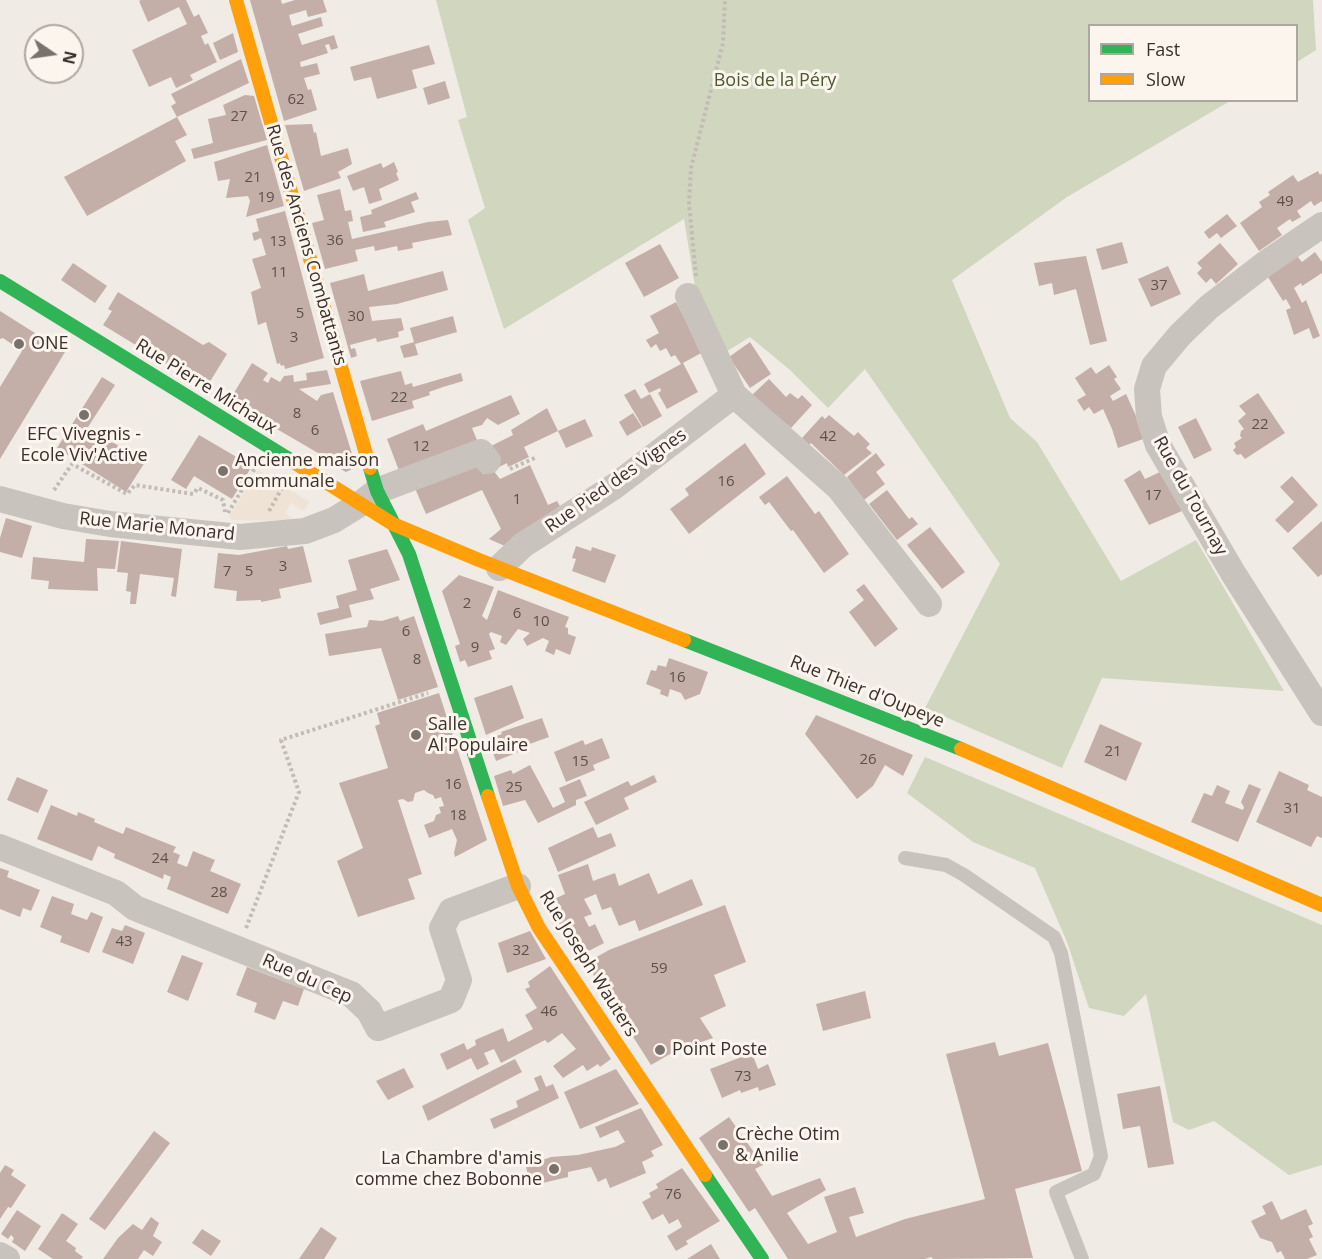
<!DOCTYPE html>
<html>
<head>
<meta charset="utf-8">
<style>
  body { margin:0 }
  #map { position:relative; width:1322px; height:1259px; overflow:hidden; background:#f0ebe5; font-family:"Open Sans",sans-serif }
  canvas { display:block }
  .legend { position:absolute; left:1088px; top:24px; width:210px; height:78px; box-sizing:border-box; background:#fbf5ee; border:2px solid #aea6a0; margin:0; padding:8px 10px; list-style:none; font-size:18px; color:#3b302b }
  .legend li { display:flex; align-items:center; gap:12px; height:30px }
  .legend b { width:30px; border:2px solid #aea6a0 }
  .north { position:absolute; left:24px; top:24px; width:60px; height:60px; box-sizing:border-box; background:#fbf5ee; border:2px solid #aea6a0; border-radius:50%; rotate:103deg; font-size:16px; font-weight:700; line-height:24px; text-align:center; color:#3b302b }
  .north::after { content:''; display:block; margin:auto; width:21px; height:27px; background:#7a716c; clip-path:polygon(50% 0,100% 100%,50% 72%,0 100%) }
</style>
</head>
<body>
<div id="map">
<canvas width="1322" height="1259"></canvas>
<ul class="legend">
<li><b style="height:8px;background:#30b455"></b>Fast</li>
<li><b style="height:8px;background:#ff9f0a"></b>Slow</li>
</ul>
<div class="north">N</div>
</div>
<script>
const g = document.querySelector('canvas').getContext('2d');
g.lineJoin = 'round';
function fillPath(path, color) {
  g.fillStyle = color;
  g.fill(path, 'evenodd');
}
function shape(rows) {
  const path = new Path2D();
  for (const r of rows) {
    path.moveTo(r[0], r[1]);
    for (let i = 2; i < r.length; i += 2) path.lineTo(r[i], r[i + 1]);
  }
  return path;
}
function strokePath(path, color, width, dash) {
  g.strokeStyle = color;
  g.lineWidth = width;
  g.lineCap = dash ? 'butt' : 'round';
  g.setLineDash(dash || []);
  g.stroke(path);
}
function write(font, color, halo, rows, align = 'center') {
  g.font = font + ' "Open Sans",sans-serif';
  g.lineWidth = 6;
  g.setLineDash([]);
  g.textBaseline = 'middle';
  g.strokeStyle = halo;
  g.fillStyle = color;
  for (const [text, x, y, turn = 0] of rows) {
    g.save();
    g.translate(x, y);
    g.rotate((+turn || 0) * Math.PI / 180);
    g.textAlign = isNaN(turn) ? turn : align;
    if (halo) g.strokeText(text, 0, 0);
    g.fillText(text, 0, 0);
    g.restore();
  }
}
fillPath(shape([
  [436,0,1313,0,1316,50,1297,62,1296,26,1090,26,1090,100,1230,101,1067,197,952,280,1010,418,1037,442,1121,581,1196,540,1284,691,1102,678,1062,768,925,708,1000,564,865,369,828,408,790,370,750,337,724,353,696,293,684,219,504,329,468,220,485,208,458,120,467,117],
  [925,757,1322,925,1322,1165,1289,1175,1214,1121,1189,1130,1173,1122,1146,994,1124,1016,1089,1008,1067,942,1035,868,973,842,907,793]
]), '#d1d6bf');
fillPath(shape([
  [258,470,309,502,304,511,291,503,285,513,296,521,233,520,229,517]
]), '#eee3d5');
fillPath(shape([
  [141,0,186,0,194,17,199,14,208,33,201,36,205,45,208,43,217,62,190,75,193,80,176,88,171,77,149,87,132,50,187,24,179,7,148,22,139,1],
  [250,0,281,0,282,4,295,0,323,0,327,12,308,17,306,10,289,15,292,26,321,17,323,26,298,34,302,45,334,35,338,48,331,50,329,44,325,45,328,53,300,62,301,67,317,63,320,74,304,78,308,90,311,89,317,110,284,121],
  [233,33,238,52,220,60,213,43],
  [429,45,435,64,412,70,417,88,377,99,371,77,354,81,350,67],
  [241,59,249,83,177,117,187,135,175,141,186,161,87,216,64,177,177,117,171,106,176,103,171,94],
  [445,81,450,98,428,105,423,88],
  [245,95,254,96,267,140,194,159,191,149,213,143,208,119,226,115,223,105],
  [312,124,314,133,316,132,321,156,348,148,352,164,338,172,341,178,304,191,285,125],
  [267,145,284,206,246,217,250,201,248,196,226,198,230,179,218,181,214,162],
  [394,162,398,172,396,173,399,180,379,189,382,200,369,204,364,187,353,191,347,176,381,163,383,168],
  [1318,171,1320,175,1322,173,1322,201,1314,206,1311,201,1297,211,1301,217,1292,222,1290,219,1277,228,1282,235,1259,251,1240,223,1262,207,1259,202,1270,195,1268,192,1293,175,1298,182],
  [340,189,345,211,351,210,353,221,348,222,352,239,428,222,448,220,452,235,412,243,413,248,398,251,397,246,375,251,374,246,355,250,358,261,325,269,312,223,324,220,317,195],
  [416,192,419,199,411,202,415,212,384,222,386,227,363,232,360,217,372,214,371,210],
  [285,211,324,358,285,369,284,365,281,366,280,363,277,364,266,322,258,325,251,292,261,288,252,259,266,255,261,238,254,241,252,233,259,231,256,219],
  [1227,214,1237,226,1221,238,1217,233,1209,239,1204,232],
  [1122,242,1128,263,1102,270,1096,249],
  [1220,243,1238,264,1216,284,1211,278,1206,283,1197,273,1202,268,1197,263],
  [660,244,679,278,644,297,625,263],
  [1315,252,1322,262,1322,273,1302,286,1301,283,1294,288,1302,303,1306,300,1320,336,1313,339,1309,328,1294,335,1286,310,1291,308,1286,299,1283,301,1268,277,1297,256,1302,262],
  [1086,256,1107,341,1090,345,1076,289,1054,295,1052,283,1039,286,1034,263],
  [73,263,107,286,95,303,61,280],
  [1168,266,1181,294,1151,307,1138,279],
  [443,271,448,290,397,304,369,307,372,321,401,318,404,330,398,332,399,337,377,342,376,338,350,345,351,349,355,348,357,356,351,358,330,283,364,274,368,291],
  [118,292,203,345,209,342,227,354,206,388,103,325,112,311,108,309],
  [676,302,703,352,683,363,698,392,667,409,658,393,661,391,660,388,649,393,644,384,681,364,675,355,671,357,666,348,660,351,656,344,651,348,646,340,659,333,650,316],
  [0,311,65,352,0,459,0,387,22,351,3,338,0,339],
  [453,316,457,332,415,344,418,355,404,358,400,346,414,342,410,328],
  [750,342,771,374,750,388,729,357],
  [252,363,268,373,263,380,268,383,271,377,280,382,284,376,293,375,294,382,307,380,306,373,327,370,331,384,299,389,317,401,321,395,333,392,356,467,346,472,316,455,318,453,229,401],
  [1109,365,1117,377,1114,379,1121,389,1110,396,1113,401,1126,394,1146,438,1118,448,1112,429,1103,409,1094,414,1089,407,1084,411,1077,400,1086,395,1075,378,1091,367,1096,374],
  [401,371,405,385,412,383,413,387,461,373,463,381,443,387,429,392,430,395,412,401,414,408,372,421,360,381],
  [102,377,115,385,88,427,145,462,126,492,57,448],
  [769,379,786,397,790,393,798,399,802,395,812,405,791,428,752,395],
  [635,389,641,399,650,394,662,416,643,427,624,395],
  [1258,393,1285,433,1245,459,1241,454,1237,455,1233,450,1236,447,1234,443,1242,438,1240,436,1241,431,1244,429,1238,421,1246,414,1239,406],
  [511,395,520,414,498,425,487,418,482,425,472,428,479,445,401,476,387,439,423,424,426,431],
  [547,408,558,431,524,447,529,457,508,467,507,463,497,468,489,447,513,435,511,430],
  [633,413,642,427,627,436,619,422],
  [829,415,854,436,858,432,870,444,866,448,872,453,844,475,811,443,809,445,802,438,822,416,825,419],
  [1196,418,1212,450,1194,459,1178,427],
  [585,419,593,436,566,448,558,431],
  [199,435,252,466,232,499,194,476,186,489,171,480],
  [745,443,766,474,689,534,670,509,689,495,685,489],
  [876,453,885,465,876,472,885,484,864,500,847,477],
  [478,459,483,474,493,470,500,479,530,465,548,505,557,501,564,513,505,546,489,539,501,529,482,490,426,514,414,486],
  [1140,470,1145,479,1160,472,1182,511,1149,525,1124,480],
  [787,476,815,514,819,511,849,554,824,573,793,530,791,531,769,502,765,505,759,497],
  [1292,476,1318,505,1288,533,1275,520,1294,502,1280,487],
  [887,490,909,519,912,517,918,524,897,540,869,504],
  [6,518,32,526,22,558,0,552,0,538],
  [1322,521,1322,574,1318,577,1292,548],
  [930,527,965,572,942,589,907,545],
  [86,539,119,541,115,569,97,568,98,591,48,589,49,581,31,579,33,557,84,562],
  [121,541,182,549,176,597,171,596,174,578,140,574,136,604,130,604,131,592,126,591,128,573,117,572],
  [287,546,288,549,303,546,312,582,279,589,281,598,261,602,261,600,236,601,237,591,214,588,218,553,239,555],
  [576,546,591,551,592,547,616,555,605,583,572,571,576,559,572,558],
  [387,549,400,580,370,589,374,599,349,605,352,617,320,625,317,613,339,608,336,596,357,590,348,560],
  [459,575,494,587,482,616,487,620,498,590,569,617,565,627,568,628,568,634,576,637,570,655,556,649,554,655,545,651,549,641,543,638,527,646,523,639,530,633,518,629,506,645,500,642,502,636,491,632,489,634,495,649,489,651,492,659,468,667,465,660,460,662,455,646,460,644,442,591],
  [864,584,898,629,875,647,849,612,864,600,856,590],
  [398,616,400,621,414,616,438,687,398,700,381,648,329,656,325,634,367,627,369,620,382,621],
  [669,658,708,672,700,694,685,700,681,693,670,689,668,697,660,694,661,690,646,684,651,670,656,671,658,665,666,667],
  [512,685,524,718,486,735,474,698],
  [439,693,487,840,455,857,454,853,457,840,452,829,429,838,424,825,434,821,436,815,441,813,439,807,444,806,441,797,435,799,433,795,428,793,424,790,415,793,413,801,408,802,403,799,398,800,422,874,408,879,415,899,358,917,337,861,363,848,339,783,388,768,375,726,380,724,377,713],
  [816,715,913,755,903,776,885,765,873,786,857,799,805,734],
  [542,718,549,737,524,746,526,749,496,761,488,739,502,734,501,732],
  [1100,724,1142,743,1126,781,1084,762],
  [602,738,610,758,593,765,595,770,566,782,554,752,583,740,585,745],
  [530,765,553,808,565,802,559,788,580,779,587,796,576,800,576,805,538,823,525,800,503,806,494,776,511,770,513,774],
  [1279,771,1309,785,1307,790,1322,797,1322,838,1317,836,1311,847,1256,822],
  [654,775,657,782,624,798,629,809,596,825,584,802,628,781,631,786],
  [17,777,48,790,38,813,7,800],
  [1249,784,1261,789,1238,842,1191,822,1204,793,1212,796,1217,785,1230,791,1225,803,1243,810,1244,807,1241,802],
  [51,805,77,816,78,812,95,819,94,822,123,834,126,827,176,847,173,852,180,855,177,863,187,867,193,851,215,860,210,871,241,884,228,914,167,889,171,877,164,874,163,879,114,858,115,854,98,846,92,861,37,839],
  [593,827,598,838,611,833,616,846,558,872,548,848],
  [588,864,593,881,615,873,619,886,649,873,658,894,692,879,703,905,639,931,635,920,619,926,611,907,602,910,596,894,584,899,592,914,584,917,589,927,595,924,604,943,577,957,548,902,565,894,558,875],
  [0,868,9,871,7,877,40,890,31,911,23,908,20,917,0,909],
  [52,896,74,904,71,914,87,920,91,912,103,917,89,953,60,942,62,936,40,927],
  [725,905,746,962,714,975,726,1006,700,1018,713,1038,677,1050,651,1065,586,963,609,950],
  [125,925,145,933,133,964,102,952,112,928,122,931],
  [530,931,546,959,507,973,498,943],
  [182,955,203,963,188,1001,167,992],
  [550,966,611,1059,600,1067,598,1064,587,1071,583,1065,563,1078,553,1066,576,1049,562,1033,548,1043,545,1040,501,1063,494,1049,484,1053,489,1064,477,1070,471,1058,447,1070,440,1054,464,1043,467,1050,476,1045,475,1040,503,1028,508,1042,533,1029,525,1015,537,1008,525,989,530,987,528,982],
  [247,967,304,989,298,1006,283,1001,275,1020,254,1012,257,1003,236,995],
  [865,991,871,1018,823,1031,816,1004],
  [995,1042,999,1056,1048,1043,1082,1171,1015,1189,1033,1258,933,1259,931,1257,925,1259,788,1259,755,1208,749,1212,699,1138,729,1117,763,1165,755,1169,772,1196,820,1178,826,1190,787,1213,808,1244,837,1232,824,1197,855,1187,864,1213,849,1217,856,1237,905,1219,985,1199,946,1054],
  [752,1053,758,1069,768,1064,776,1085,759,1091,758,1087,741,1093,740,1090,722,1098,710,1069],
  [515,1059,522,1072,428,1121,422,1106],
  [404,1068,414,1087,388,1100,376,1081],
  [616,1069,639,1104,580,1129,564,1092],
  [541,1075,546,1087,553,1084,559,1098,494,1129,490,1119,518,1107,516,1101,539,1090,534,1078],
  [1160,1086,1174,1164,1148,1168,1140,1126,1123,1129,1117,1094],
  [641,1108,663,1145,651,1151,654,1156,642,1162,646,1173,610,1188,606,1178,598,1182,591,1167,568,1172,568,1177,530,1186,526,1166,551,1157,578,1155,615,1147,625,1142,618,1130,600,1138,595,1127],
  [154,1131,170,1143,105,1230,89,1219],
  [5,1165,14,1170,11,1175,26,1185,11,1208,8,1207,0,1219,0,1173],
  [682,1168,720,1221,686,1241,688,1244,676,1251,667,1236,682,1227,678,1219,669,1224,663,1214,652,1220,642,1202,651,1197,649,1193,658,1188,656,1184],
  [1272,1201,1281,1220,1306,1209,1313,1224,1308,1226,1313,1237,1309,1239,1317,1255,1307,1259,1285,1259,1281,1251,1277,1253,1272,1242,1260,1238,1251,1221,1266,1214,1262,1206],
  [17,1210,41,1226,25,1251,12,1242,14,1238,11,1235,8,1239,1,1234],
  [62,1213,78,1224,66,1241,76,1248,75,1251,83,1257,81,1259,53,1259,38,1249],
  [151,1217,159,1223,153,1236,162,1242,153,1256,144,1250,138,1259,103,1259,118,1238,133,1224,142,1230],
  [321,1227,337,1238,324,1259,299,1259],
  [202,1229,221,1241,211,1256,192,1243],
  [711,1244,720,1259,687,1259]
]), '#c3afa7');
strokePath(shape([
  [696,276,689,203,691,168,723,43,725,0],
  [510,469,537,457],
  [54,490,72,464,127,494,135,485,193,494,198,488,223,500,225,512],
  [269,511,282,488],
  [228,513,255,468],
  [246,928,299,792,281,740,428,693]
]), '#c2bbb6', 4, [3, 3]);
strokePath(shape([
  [905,858,946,865,964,875,1054,937,1061,953,1101,1156,1094,1174,1056,1192,1082,1259]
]), '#c9c3be', 14);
strokePath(shape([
  [1322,225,1266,263,1209,307,1180,335,1154,366,1147,389,1149,417,1158,445,1233,573,1322,713],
  [688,296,734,395,839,488,929,604],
  [0,499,63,516,110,524,240,537,305,531,334,520,360,504,377,491,390,486,481,452,488,461],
  [499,568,523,545,615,486,734,395],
  [0,847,116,893,135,908,351,994,369,1011,378,1028,451,1000,459,980,442,928,451,911,518,886],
  [0,1255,7,1259]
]), '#c9c3be', 26);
strokePath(shape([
  [0,281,292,461],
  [370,468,377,491,409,554,488,796],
  [684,640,961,749],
  [705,1175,762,1259]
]), '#30b455', 14);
strokePath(shape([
  [236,0,370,468],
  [292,461,393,524,479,560,684,640],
  [961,749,1322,905],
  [488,796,518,886,539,928,705,1175]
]), '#ff9f0a', 14);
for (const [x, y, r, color] of [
  [19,344,6,"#7a716c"],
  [84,415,6,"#7a716c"],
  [223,471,6,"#7a716c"],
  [416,735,6,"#7a716c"],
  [660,1050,6,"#7a716c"],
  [723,1145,6,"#7a716c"],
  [554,1169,6,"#7a716c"]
]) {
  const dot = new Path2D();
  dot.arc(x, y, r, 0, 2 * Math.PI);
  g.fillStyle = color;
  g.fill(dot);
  strokePath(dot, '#fbf5ee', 2);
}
write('15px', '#5d504a', null, [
  ["62",296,100],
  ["27",239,117],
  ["21",253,178],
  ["19",266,198],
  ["49",1285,202],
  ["36",335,241],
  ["13",278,242],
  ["11",279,273],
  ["37",1159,286],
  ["5",300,314],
  ["30",356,317],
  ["3",294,338],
  ["22",399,398],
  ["8",297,414],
  ["22",1260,425],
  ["6",315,431],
  ["42",828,437],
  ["12",421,447],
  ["16",726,482],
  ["17",1153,496],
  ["1",517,500],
  ["3",283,567],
  ["7",227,572],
  ["5",249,572],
  ["2",467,604],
  ["6",517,614],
  ["10",541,622],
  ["6",406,632],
  ["9",475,648],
  ["8",417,660],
  ["16",677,678],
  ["21",1113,752],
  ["26",868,760],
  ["15",580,762],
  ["16",453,785],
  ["25",514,788],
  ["31",1292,809],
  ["18",458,816],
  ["24",160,859],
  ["28",219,893],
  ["43",124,942],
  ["32",521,951],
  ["59",659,969],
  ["46",549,1012],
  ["73",743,1077],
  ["76",673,1195]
]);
write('18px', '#4a5a2e', '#fbf5ee', [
  ["Bois de la Péry",775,81]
]);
write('18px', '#3b302b', '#fbf5ee', [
  ["Rue des Anciens Combattants",306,245,74],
  ["Rue Pierre Michaux",206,387,32],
  ["Rue Pied des Vignes",616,481,-35],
  ["Rue du Tournay",1190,496,61],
  ["Rue Marie Monard",157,527,6],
  ["Rue Thier d'Oupeye",867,692,22],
  ["Rue Joseph Wauters",588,964,58],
  ["Rue du Cep",307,979,24]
]);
write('18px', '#3b302b', '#fbf5ee', [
  ["ONE",31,344],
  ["EFC Vivegnis -",84,435,"center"],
  ["Ecole Viv'Active",84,456,"center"],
  ["Ancienne maison",235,461],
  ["communale",235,482],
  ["Salle",428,725],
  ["Al'Populaire",428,746],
  ["Point Poste",672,1050],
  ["Crèche Otim",735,1135],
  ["& Anilie",735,1156],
  ["La Chambre d'amis",542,1159,"right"],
  ["comme chez Bobonne",542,1180,"right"]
], 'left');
</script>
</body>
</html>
